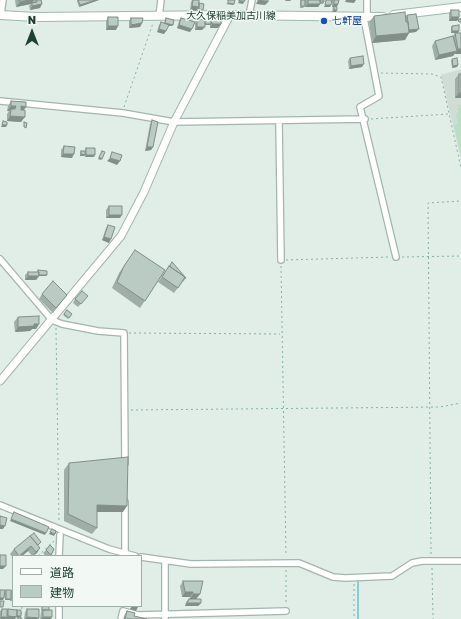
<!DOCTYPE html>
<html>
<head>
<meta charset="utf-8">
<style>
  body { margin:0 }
  #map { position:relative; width:461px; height:619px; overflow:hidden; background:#e1ede7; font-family:"Golos Text","Noto Sans JP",sans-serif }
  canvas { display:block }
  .legend { position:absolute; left:12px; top:555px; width:130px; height:52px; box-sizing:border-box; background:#f2f9f5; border:1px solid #9eafa8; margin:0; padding:5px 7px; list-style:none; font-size:12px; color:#203f35 }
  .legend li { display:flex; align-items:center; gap:8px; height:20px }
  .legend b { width:20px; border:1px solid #9eafa8 }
  .north { position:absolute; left:12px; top:12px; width:40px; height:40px; -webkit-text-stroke:3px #f2f9f5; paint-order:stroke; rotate:0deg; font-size:11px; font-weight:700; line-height:16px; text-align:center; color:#203f35 }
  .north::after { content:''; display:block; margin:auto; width:14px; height:18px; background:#203f35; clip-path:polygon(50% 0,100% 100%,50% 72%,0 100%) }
</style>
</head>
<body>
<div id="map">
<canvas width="461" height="619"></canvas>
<ul class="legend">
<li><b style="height:5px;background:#fff"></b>道路</li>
<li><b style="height:11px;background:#b9cbc2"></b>建物</li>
</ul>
<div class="north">N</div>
</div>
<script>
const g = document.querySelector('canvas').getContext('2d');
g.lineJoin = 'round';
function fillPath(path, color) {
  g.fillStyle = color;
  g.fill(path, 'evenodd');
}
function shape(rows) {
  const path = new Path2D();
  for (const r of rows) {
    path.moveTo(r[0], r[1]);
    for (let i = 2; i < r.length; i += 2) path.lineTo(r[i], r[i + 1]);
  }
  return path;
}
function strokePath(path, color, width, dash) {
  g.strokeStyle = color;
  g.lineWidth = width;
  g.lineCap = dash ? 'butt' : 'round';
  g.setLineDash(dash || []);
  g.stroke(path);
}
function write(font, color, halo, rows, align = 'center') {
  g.font = font + ' "Golos Text","Noto Sans JP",sans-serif';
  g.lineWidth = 3;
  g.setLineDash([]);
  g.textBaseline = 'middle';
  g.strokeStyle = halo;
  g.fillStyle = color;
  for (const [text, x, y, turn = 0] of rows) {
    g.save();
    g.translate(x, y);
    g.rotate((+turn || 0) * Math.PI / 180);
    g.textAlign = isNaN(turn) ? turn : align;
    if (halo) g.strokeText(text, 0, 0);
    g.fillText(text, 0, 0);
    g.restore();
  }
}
fillPath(shape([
  [461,69,461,160,441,75]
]), '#cfddd6');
fillPath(shape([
  [458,105,461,105,461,155,454,125,458,124,456,114,458,113]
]), '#b8dfc0');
strokePath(shape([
  [358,582,358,619]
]), '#85ced6', 2);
const minor = shape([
  [367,0,367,18],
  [1,15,3,0],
  [159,16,161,0],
  [249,16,252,0],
  [364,18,379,96,360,107,396,257],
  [0,101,123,113,174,122,365,119],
  [279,122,281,260],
  [0,259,52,320,62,324,98,331,124,333,125,463],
  [125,502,125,554],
  [0,505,109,549,135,556],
  [59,556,60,535],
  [141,557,191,564,299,563,333,577,345,578,392,576,412,563,422,561,461,561],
  [165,562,165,619],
  [59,619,59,606],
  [121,619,123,611,138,615,286,611]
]);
const tertiary = shape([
  [0,381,121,236,144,192,174,122,230,15]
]);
const secondary = shape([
  [0,15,36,17,230,15,383,17],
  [394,15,461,7]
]);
strokePath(minor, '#a3b5ae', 8);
strokePath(tertiary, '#a3b5ae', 9);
strokePath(secondary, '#9eb9ae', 10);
strokePath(shape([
  [381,73,432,74,441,77,461,168],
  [124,107,153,23],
  [371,119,448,114],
  [402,257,461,256],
  [286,260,389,257],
  [281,266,286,556],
  [56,328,59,523],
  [129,333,280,334],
  [131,410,440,407,461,403],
  [431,554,428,203,461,201],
  [38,556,54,541],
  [432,568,433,619],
  [286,570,286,604],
  [354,584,354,619],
  [21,619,22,606]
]), '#7fb39f', 1, [2, 3]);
strokePath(minor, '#fff', 5.5);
strokePath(tertiary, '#fff', 7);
strokePath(secondary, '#fff', 8);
fillPath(shape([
  [15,0,41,0,40,8,30,10,29,6,31,4,16,7],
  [77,0,99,0,79,7,77,1],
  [192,0,199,0,199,4,203,10,202,12,197,11,198,8,196,11,190,10,191,2],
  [300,0,305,0,305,6,303,8,300,8],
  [305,0,324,0,324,2,323,4,320,4,318,7,305,7],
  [332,0,339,0,338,4,337,7,336,12,332,12,333,7,332,7],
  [451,10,459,17,457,21,449,21,449,13],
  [407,15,416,32,409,33,405,40,372,43,369,22,374,16,405,17],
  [108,17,116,30,106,30,106,21],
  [212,17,218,28,210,28,210,25,205,25,202,30,195,30,195,22,197,19,211,19],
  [131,18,142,23,140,27,129,28,129,21],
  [166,18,173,25,171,26,168,26,164,34,157,32,159,25,161,22,164,23],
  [181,18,190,32,177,28,179,21],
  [452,26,458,33,451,33,451,27],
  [455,33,461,54,454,54,453,56,435,60,432,46,435,41,453,36],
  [350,58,362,67,349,69,348,61],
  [452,59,458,65,457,67,452,68,451,61],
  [459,74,461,98,455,98,455,79],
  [11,101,24,110,21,122,7,121,7,114,9,111,7,111,8,106],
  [152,120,153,147,151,150,145,151,150,124],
  [64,146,72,158,61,157,61,150],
  [86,148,94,157,85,157,85,155,84,156,80,156,80,152,81,151,85,151,85,149],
  [109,206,120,218,106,218,106,210],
  [108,225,109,243,102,240,106,228],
  [135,250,165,270,140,308,112,288,119,273],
  [172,262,186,278,183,282,183,281,174,293,158,282],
  [38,270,46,276,39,276,36,280,25,280,25,275,28,272,37,272],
  [42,294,67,295,53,313,39,299],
  [75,299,85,299,78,307,73,303],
  [67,310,72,314,68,319,63,315],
  [18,317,39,324,36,329,32,329,30,331,15,332,14,322],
  [69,463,123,512,97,512,97,528,92,534,64,521,64,470],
  [38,546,37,553,33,556,32,556,28,551,22,556,13,556,13,558,10,554,14,549],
  [54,549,51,556,46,556,43,553,46,550],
  [183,581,200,594,196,599,201,603,198,606,185,606,186,602,189,599,190,599,190,597,182,597,180,586],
  [13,588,13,601,10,601,10,599,10,600,5,600,5,592,6,590,11,591],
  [42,606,49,606,49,610,51,619,40,619],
  [2,609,7,611,8,609,20,617,21,619,17,619,17,617,16,617,15,619,0,619,0,611],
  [27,609,39,618,38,619,24,619,25,612],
  [127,611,134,616,147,619,123,619,125,614]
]), '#9fafa7');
fillPath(shape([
  [29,0,34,0,31,4,16,7,20,2],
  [96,0,99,0,79,7,80,5],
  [258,0,268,2,265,5,256,4],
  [286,0,291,0,290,1,285,1],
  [346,0,356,0,354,3,345,2],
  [239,1,244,2,243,4,238,3],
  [228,3,234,4,233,5,226,4],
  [42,4,40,8,30,10,32,6],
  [308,4,320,4,318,7,305,7],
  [334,4,338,4,336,8,334,6,333,7,332,7],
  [325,5,331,5,330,7,324,7],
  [192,6,199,7,196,11,190,10],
  [199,9,203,10,202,12,197,11],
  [334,10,337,10,336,12,332,12],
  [451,17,459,17,457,21,449,21],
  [142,23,140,27,129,28,131,25],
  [165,23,173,25,171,26,164,25],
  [204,24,211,24,210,25,203,25],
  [212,24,221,24,218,28,210,28],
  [179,25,192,29,190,32,177,28],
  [108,26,118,26,116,30,106,30],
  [197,27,205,27,202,30,195,30],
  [159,29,166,31,164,34,157,32],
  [419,29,416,32,406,33,409,30],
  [452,31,459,31,458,33,451,33],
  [409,33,405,40,372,43,376,36],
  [458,49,461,49,461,54,454,54],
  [457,51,453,56,435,60,439,55],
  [364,64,362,67,349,69,351,66],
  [458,65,457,67,452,68,453,66],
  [459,93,461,93,461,98,455,98],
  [11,106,16,106,12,111,11,109,9,111,7,111],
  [21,106,26,107,22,112,18,111],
  [10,116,25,117,21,122,7,121],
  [2,125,7,125,6,127,1,127],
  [147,147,153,147,151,150,145,151],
  [63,154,74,154,72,158,61,157],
  [81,154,85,155,84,156,80,156],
  [86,155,95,155,94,157,85,157],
  [99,157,102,159,101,160,98,159],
  [110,158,120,161,117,165,107,161],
  [109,215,122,215,120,218,106,218],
  [104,237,111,239,109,243,102,240],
  [38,275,47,275,46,276,39,276,36,280,25,280,28,276],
  [34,324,39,324,36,329,32,329,30,331,15,332,18,327],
  [97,505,127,506,123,512,92,512],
  [11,519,46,533,45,535,10,521],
  [0,525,5,526,3,529,0,529],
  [50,532,55,534,54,536,49,534],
  [31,546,28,551,22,556,20,556],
  [40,548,37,553,32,556],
  [0,566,6,566,3,569,0,569],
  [185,592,193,592,190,597,182,597],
  [193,594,200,594,196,599,190,599],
  [0,598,4,598,3,600,0,600],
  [6,599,11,599,10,600,5,600],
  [187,603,201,603,198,606,185,606],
  [132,606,134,606,138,607,136,611,130,609],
  [8,616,21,616,20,617,16,617,15,619,6,619],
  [1,617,7,617,5,619,0,619],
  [27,617,39,618,38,619,25,619],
  [43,617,52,617,51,619,41,619]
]), '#828e88');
const building = shape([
  [19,0,29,0,20,2,19,0],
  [36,0,41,0,42,4,32,6,32,3,37,2,36,0],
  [78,0,96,0,80,5,78,0],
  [193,0,199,0,199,7,192,6,193,0],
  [228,0,235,0,234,4,228,3,228,0],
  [239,0,245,0,244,2,239,1,239,0],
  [258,0,268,0,268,2,258,0],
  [301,0,305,0,305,6,301,6,301,0],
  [308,0,320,0,320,4,308,4,308,0],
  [320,0,324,0,324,2,320,2,320,0],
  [326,0,332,0,331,5,325,5,326,0],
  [334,0,339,0,338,4,334,4,334,0],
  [199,3,204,4,203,10,199,9,199,3],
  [334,6,337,7,337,10,334,10,334,6],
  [451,10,459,10,459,17,451,17,451,10],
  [405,12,406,22,408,22,409,33,376,36,374,16,405,12],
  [416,14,419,29,409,30,407,15,416,14],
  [108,17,118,17,118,26,108,26,108,17],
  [212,17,220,17,221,24,212,24,212,17],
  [131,18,143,18,142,23,131,25,131,18],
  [166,18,174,20,173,25,165,23,166,18],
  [181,18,195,22,192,29,179,25,181,18],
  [197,19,205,19,205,27,197,27,197,19],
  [204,19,211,19,211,24,205,24,205,19,204,19],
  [458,19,461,19,461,22,459,22,458,19],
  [161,22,169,25,166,31,159,29,161,22],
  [459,25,459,31,452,31,452,26,459,25],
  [455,33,461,33,461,49,458,49,455,33],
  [453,36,457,51,439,55,435,41,453,36],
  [363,56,364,64,351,66,350,58,363,56],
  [457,58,458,65,453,66,452,59,457,58],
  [459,74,461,74,461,93,459,93,459,74],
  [11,101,26,102,26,107,21,106,21,110,25,110,25,117,10,116,11,109,15,109,16,106,11,106,11,101],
  [152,120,158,122,153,147,147,147,152,120],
  [3,121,7,122,7,125,2,125,3,121],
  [24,122,27,123,26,128,24,127,24,122],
  [64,146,75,147,74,154,63,154,64,146],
  [86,148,95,148,95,155,86,155,86,148],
  [81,151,85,151,85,155,81,154,81,151],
  [102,151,105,152,102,159,99,157,102,151],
  [112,152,122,155,120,161,110,158,112,152],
  [109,206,122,206,122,215,109,215,109,206],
  [108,225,115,227,111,239,104,237,108,225],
  [135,250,165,270,145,301,117,282,124,266,135,250],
  [172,262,186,278,185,278,185,277,169,266,169,267,172,262],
  [169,266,185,277,178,288,162,277,169,266],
  [38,270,47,271,47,275,39,275,38,270],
  [28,272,39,272,39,276,28,276,28,272],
  [53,281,67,295,56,308,42,294,53,281],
  [82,291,88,296,81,304,75,299,82,291],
  [67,310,72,314,69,318,64,314,67,310],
  [39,316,39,324,34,324,34,326,18,327,18,317,39,316],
  [128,457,127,506,97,505,97,528,68,514,69,463,128,457],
  [14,512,49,527,46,533,11,519,14,512],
  [0,516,7,518,5,526,0,525,0,516],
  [52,529,56,531,55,534,50,532,52,529],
  [34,533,41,542,38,545,30,536,34,533],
  [30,536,40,548,36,552,31,546,19,556,14,549,30,536],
  [50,545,54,549,51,555,46,550,50,545],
  [0,555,6,555,6,566,0,566,0,555],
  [183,581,203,581,200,594,193,594,193,592,185,592,183,581],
  [0,590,5,590,4,598,0,598,0,590],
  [6,590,11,590,11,599,6,599,6,590],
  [189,599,201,599,201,603,187,603,189,599],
  [0,601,4,601,3,607,0,607,0,601],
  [42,606,49,606,49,610,42,610,42,606],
  [2,609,7,609,7,617,1,617,2,609],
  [8,609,17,610,17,617,8,616,8,609],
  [27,609,39,609,39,618,27,617,27,609],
  [17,610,21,610,21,616,17,616,17,610],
  [43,610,52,610,52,617,43,617,43,610],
  [127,611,135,613,134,616,147,619,125,619,127,611],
  [18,617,21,617,21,619,18,619,18,617]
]);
fillPath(building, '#b9cbc2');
strokePath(building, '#828e88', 1);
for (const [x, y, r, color] of [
  [324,21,4,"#1a4fb4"]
]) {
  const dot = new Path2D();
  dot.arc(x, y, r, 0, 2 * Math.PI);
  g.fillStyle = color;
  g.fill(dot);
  strokePath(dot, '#f2f9f5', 1.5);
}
write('10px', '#203f35', '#f2f9f5', [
  ["大久保稲美加古川線",231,16]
]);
write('10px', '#164399', '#f2f9f5', [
  ["七軒屋",332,21]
], 'left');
</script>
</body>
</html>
